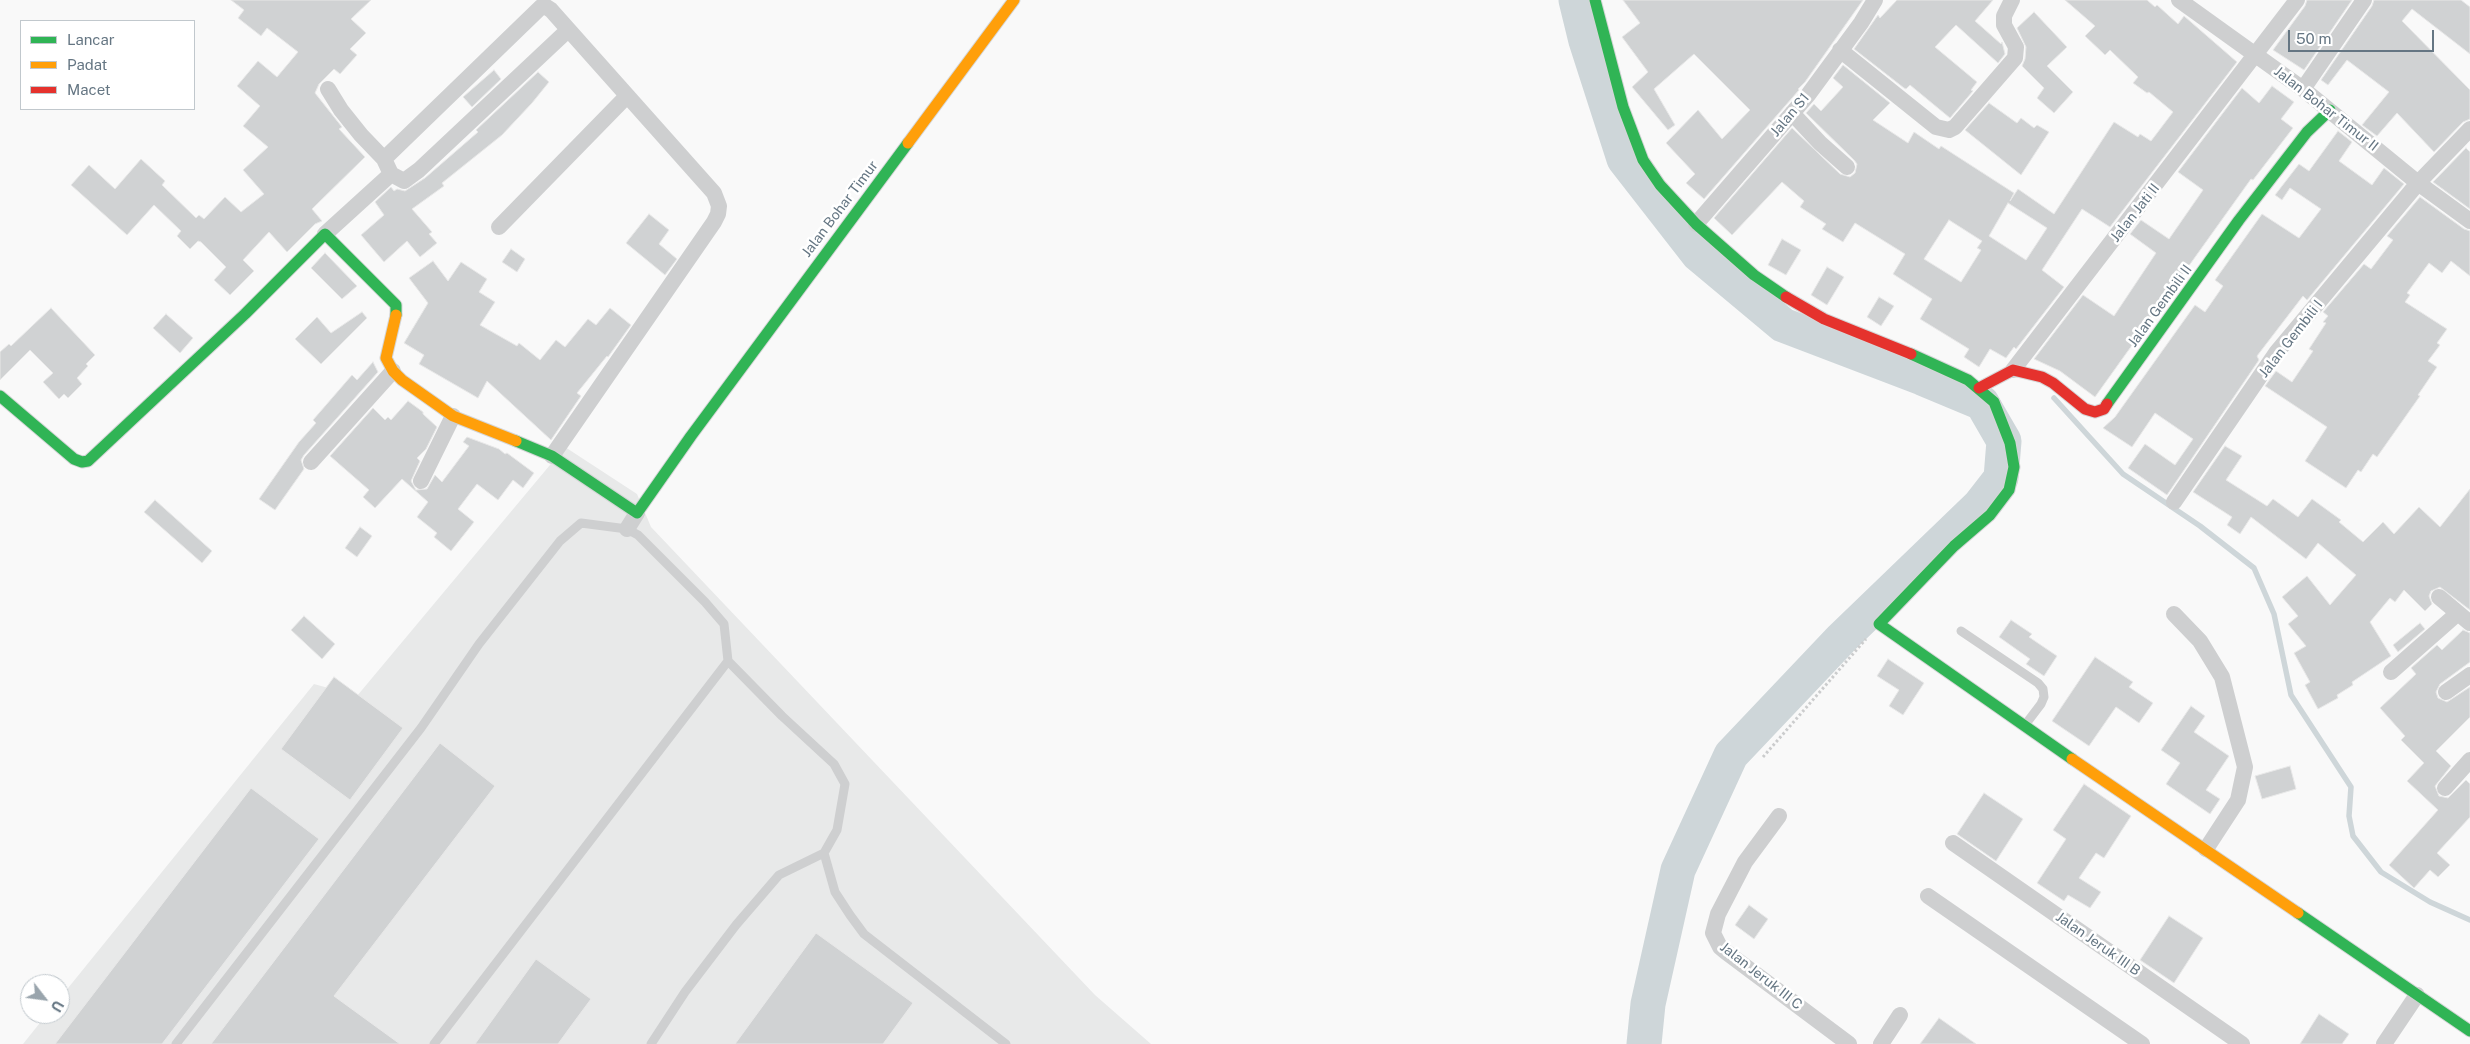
<!DOCTYPE html>
<html>
<head>
<meta charset="utf-8">
<style>
  body { margin:0 }
  #map { position:relative; width:2470px; height:1044px; overflow:hidden; background:#f9f9f9; font-family:"Public Sans",sans-serif }
  canvas { display:block }
  .legend { position:absolute; left:20px; top:20px; width:175px; height:90px; box-sizing:border-box; background:#fff; border:1px solid #c1c8cd; margin:0; padding:6px 9px; list-style:none; font-size:15px; color:#657683 }
  .legend li { display:flex; align-items:center; gap:10px; height:25px }
  .legend b { width:25px; border:1px solid #c1c8cd }
  .north { position:absolute; left:20px; top:974px; width:50px; height:50px; box-sizing:border-box; background:#fff; border:1px solid #c1c8cd; border-radius:50%; rotate:120deg; font-size:14px; font-weight:700; line-height:20px; text-align:center; color:#657683 }
  .north::after { content:''; display:block; margin:auto; width:18px; height:22px; background:#99a4ac; clip-path:polygon(50% 0,100% 100%,50% 72%,0 100%) }
  .scale { position:absolute; left:2288px; top:30px; width:146px; height:22px; box-sizing:border-box; border:2px solid #657683; border-top:0; padding-left:6px; font-size:15px; line-height:18px; white-space:nowrap; color:#657683; -webkit-text-stroke:4px #fff; paint-order:stroke }
</style>
</head>
<body>
<div id="map">
<canvas width="2470" height="1044"></canvas>
<ul class="legend">
<li><b style="height:6px;background:#30b455"></b>Lancar</li>
<li><b style="height:6px;background:#ff9f0a"></b>Padat</li>
<li><b style="height:6px;background:#e5322d"></b>Macet</li>
</ul>
<div class="north">U</div>
<div class="scale">50 m</div>
</div>
<script>
const g = document.querySelector('canvas').getContext('2d');
g.lineJoin = 'round';
function fillPath(path, color) {
  g.fillStyle = color;
  g.fill(path, 'evenodd');
}
function shape(rows) {
  const path = new Path2D();
  for (const r of rows) {
    path.moveTo(r[0], r[1]);
    for (let i = 2; i < r.length; i += 2) path.lineTo(r[i], r[i + 1]);
  }
  return path;
}
function strokePath(path, color, width, dash) {
  g.strokeStyle = color;
  g.lineWidth = width;
  g.lineCap = dash ? 'butt' : 'round';
  g.setLineDash(dash || []);
  g.stroke(path);
}
function write(font, color, halo, rows, align = 'center') {
  g.font = font + ' "Public Sans",sans-serif';
  g.lineWidth = 5;
  g.setLineDash([]);
  g.textBaseline = 'middle';
  g.strokeStyle = halo;
  g.fillStyle = color;
  for (const [text, x, y, turn = 0] of rows) {
    g.save();
    g.translate(x, y);
    g.rotate((+turn || 0) * Math.PI / 180);
    g.textAlign = isNaN(turn) ? turn : align;
    if (halo) g.strokeText(text, 0, 0);
    g.fillText(text, 0, 0);
    g.restore();
  }
}
fillPath(shape([
  [565,447,637,494,651,527,1095,995,1151,1044,23,1044,47,1014,60,1014,60,998,314,684,357,696]
]), '#e8e9e9');
strokePath(shape([
  [2054,398,2123,474,2200,526,2254,568,2274,614,2291,695,2351,787,2349,816,2353,836,2381,872,2430,902,2470,920]
]), '#ced6d9', 5.5);
strokePath(shape([
  [1576,0,1586,41,1624,159,1698,254,1783,325,1922,378,1982,403,2004,441,2001,478,1980,505,1841,639,1731,755,1678,870,1648,1004,1644,1044]
]), '#ced6d9', 35);
const building = shape([
  [231,0,371,0,351,19,366,33,350,49,357,55,340,74,334,69,319,84,315,93,342,127,339,129,365,157,312,209,322,221,315,224,287,252,269,232,243,260,254,271,230,295,214,280,226,267,201,242,198,241,190,249,177,236,181,231,154,205,127,235,71,185,89,165,115,189,141,159,165,181,162,185,196,218,199,215,204,219,225,197,241,212,264,194,243,170,268,147,243,126,260,106,237,86,258,61,277,77,298,52,267,28,261,36,238,18,244,10,231,0],
  [1623,0,1863,0,1805,82,1798,89,1799,90,1704,199,1686,183,1695,174,1666,143,1698,110,1722,139,1750,110,1694,54,1654,89,1675,125,1668,130,1632,87,1648,72,1622,37,1640,23,1623,0],
  [1897,0,1993,0,1975,21,2001,44,2002,42,2005,54,1998,63,1956,25,1935,47,1977,82,1971,90,1973,91,1950,118,1910,85,1906,89,1904,88,1854,49,1878,15,1880,18,1897,0],
  [2065,0,2147,0,2155,7,2157,5,2178,24,2184,16,2237,62,2110,227,2082,209,2042,270,2064,287,2016,349,2014,347,2006,358,1990,349,1979,367,1964,357,1969,349,1920,319,1932,299,1893,274,1905,254,1855,223,1843,242,1822,229,1826,224,1800,207,1804,201,1782,182,1732,235,1714,218,1792,128,1840,174,1850,177,1855,173,1857,164,1854,160,1806,113,1814,104,1821,111,1843,87,1833,78,1843,65,1890,103,1873,120,1908,143,1914,132,1939,149,1941,146,2014,193,2010,201,2018,189,2054,214,2114,122,2138,137,2140,134,2151,141,2173,112,2149,92,2147,93,2133,83,2138,77,2110,50,2105,55,2085,36,2095,26,2065,0],
  [2008,203,2047,228,2026,260,1989,236,2008,203],
  [1949,220,1982,241,1977,248,1981,250,1961,282,1924,259,1949,220],
  [2307,0,2352,0,2304,70,2273,50,2305,6,2307,0],
  [2374,0,2461,0,2470,7,2470,54,2412,9,2402,21,2470,90,2470,119,2463,122,2434,152,2397,113,2377,136,2362,125,2389,92,2347,60,2328,85,2321,80,2372,6,2374,0],
  [2034,12,2067,47,2047,66,2073,92,2054,113,2037,98,2044,88,2022,66,2025,59,2026,47,2017,28,2034,12],
  [494,70,501,79,472,107,463,97,494,70],
  [538,72,549,82,532,103,502,135,442,183,444,186,412,209,432,232,429,234,437,243,420,257,407,241,384,262,361,235,384,215,375,202,391,187,394,191,397,189,405,191,425,178,478,132,476,130,538,72],
  [2272,86,2294,102,2281,119,2293,128,2253,180,2251,179,2095,397,2060,371,2034,359,2083,295,2114,316,2156,253,2130,234,2141,220,2169,239,2203,190,2178,172,2242,88,2259,103,2272,86],
  [1989,103,2017,123,2021,118,2034,128,2037,125,2049,132,2021,175,1965,130,1989,103],
  [2338,131,2352,142,2339,161,2372,185,2384,168,2404,184,2307,300,2303,296,2257,356,2259,360,2167,495,2128,468,2145,444,2175,465,2193,439,2155,413,2132,447,2103,428,2115,417,2195,305,2205,312,2223,286,2215,280,2262,214,2299,238,2321,209,2290,188,2282,200,2275,195,2299,164,2309,171,2338,131],
  [2466,148,2470,152,2470,209,2433,182,2466,148],
  [2420,197,2464,229,2470,231,2470,276,2451,261,2442,273,2429,263,2407,293,2410,295,2405,302,2447,329,2437,343,2440,345,2428,361,2437,367,2418,395,2420,396,2377,457,2373,454,2361,472,2358,470,2346,488,2305,461,2327,427,2265,386,2276,371,2292,382,2313,351,2309,349,2326,323,2323,322,2328,316,2323,312,2364,264,2371,269,2393,240,2387,236,2420,197],
  [649,214,669,230,659,244,677,259,665,275,626,243,649,214],
  [1782,239,1801,250,1786,275,1768,265,1782,239],
  [511,249,525,259,517,272,502,262,511,249],
  [325,253,357,286,342,299,311,268,325,253],
  [433,261,448,281,461,262,487,279,479,292,495,302,480,325,517,346,519,343,540,360,556,340,565,347,588,319,596,325,610,308,631,325,608,357,607,356,577,393,581,396,551,440,487,381,478,398,419,364,424,355,404,343,428,303,409,278,433,261],
  [1827,267,1844,277,1827,305,1811,295,1827,267],
  [1879,297,1894,306,1881,326,1867,317,1879,297],
  [51,308,95,355,86,364,88,366,77,378,82,384,68,398,64,394,59,399,43,382,53,373,30,350,0,380,0,352,9,344,11,346,51,308],
  [362,312,367,318,321,364,295,339,317,317,331,333,362,312],
  [166,314,193,338,180,353,153,328,166,314],
  [373,362,378,372,304,455,301,460,304,469,275,510,259,499,299,442,316,423,313,420,352,375,357,380,373,362],
  [408,401,423,412,423,414,437,427,426,449,417,458,420,461,411,481,416,490,427,489,435,475,442,482,469,446,463,442,467,437,499,449,505,454,507,453,534,473,523,488,513,480,498,500,477,484,458,509,474,522,451,551,434,537,437,533,417,517,428,502,402,479,375,508,363,497,369,490,330,456,373,408,385,420,388,417,391,420,408,401],
  [2225,446,2242,456,2226,480,2267,506,2273,499,2298,517,2312,499,2341,520,2339,522,2363,542,2383,522,2394,534,2419,507,2440,527,2470,489,2470,610,2440,587,2431,591,2429,596,2432,604,2425,611,2404,590,2395,602,2390,598,2370,622,2391,656,2352,682,2353,685,2337,695,2338,698,2318,709,2305,685,2310,682,2294,653,2306,646,2288,624,2298,616,2282,597,2307,576,2330,605,2356,575,2318,543,2306,559,2251,517,2240,534,2227,525,2232,517,2193,492,2225,446],
  [155,500,212,551,202,563,144,512,155,500],
  [360,527,372,536,357,557,345,548,360,527],
  [304,616,335,644,322,659,291,630,304,616],
  [2011,620,2032,634,2029,637,2057,656,2044,676,2026,664,2030,659,1999,637,2011,620],
  [2420,623,2425,629,2398,652,2393,645,2420,623],
  [2463,630,2470,633,2470,662,2440,684,2436,692,2438,698,2447,702,2470,687,2470,717,2436,751,2451,766,2435,786,2439,796,2448,798,2466,780,2470,784,2470,817,2437,853,2450,865,2438,877,2430,870,2414,888,2389,865,2438,810,2407,781,2424,763,2401,740,2405,736,2380,708,2416,674,2411,668,2437,645,2442,650,2463,630],
  [2095,657,2133,682,2129,687,2153,703,2139,723,2116,707,2089,746,2052,721,2095,657],
  [1888,659,1924,683,1903,715,1889,706,1899,690,1877,676,1888,659],
  [334,677,403,728,350,800,281,749,334,677],
  [2191,706,2205,716,2194,732,2229,756,2206,790,2220,799,2210,814,2166,784,2180,763,2161,750,2191,706],
  [440,743,495,786,334,996,400,1044,211,1044,440,743],
  [2290,766,2296,789,2262,799,2255,776,2290,766],
  [2084,784,2131,816,2104,858,2096,853,2079,878,2101,892,2090,908,2068,895,2064,901,2037,883,2066,839,2053,830,2084,784],
  [251,788,319,839,162,1044,55,1044,251,788],
  [1984,793,2023,819,1996,861,1957,834,1984,793],
  [1749,905,1768,919,1754,939,1735,925,1749,905],
  [2169,916,2203,938,2174,983,2140,960,2169,916],
  [816,933,913,1003,883,1044,735,1044,816,933],
  [536,959,591,999,571,1026,558,1044,475,1044,536,959],
  [2319,1014,2349,1034,2342,1044,2300,1044,2319,1014],
  [1939,1018,1976,1044,1920,1044,1939,1018]
]);
fillPath(building, '#d0d2d3');
strokePath(building, '#e8e8e8', 1);
const fast = shape([
  [1595,0,1623,107,1643,160,1660,185,1696,224,1754,275,1786,297],
  [1911,354,1968,380,1994,402,2010,443,2014,467,2009,490,1990,515,1954,546,1879,624,2072,759],
  [0,396,74,459,82,462,88,461,245,314,325,234,396,305,396,315],
  [2107,404,2239,220,2307,132,2330,110],
  [516,441,552,456,637,513,691,436,908,143],
  [2298,913,2470,1031]
]);
const slow = shape([
  [908,143,1014,0],
  [396,315,386,358,393,371,402,380,453,416,516,441],
  [2072,759,2298,913]
]);
const jam = shape([
  [1786,297,1824,319,1911,354],
  [1979,388,2013,370,2042,377,2053,383,2085,409,2095,412,2104,409,2107,404]
]);
strokePath(fast, '#d5d6d7', 13);
strokePath(slow, '#d5d6d7', 13);
strokePath(jam, '#d5d6d7', 13);
strokePath(shape([
  [1763,757,1866,639]
]), '#cbcccd', 3, [2.5, 2.5]);
strokePath(shape([
  [1961,631,2038,683,2043,689,2044,697,2041,704,2025,725],
  [176,1044,421,728,479,644,560,541,581,523,627,529,638,535,705,602,724,624,728,661,782,716,834,764,845,784,837,830,824,853,835,892,850,915,864,934,1006,1044],
  [434,1044,728,661],
  [651,1044,685,992,736,925,779,875,824,853]
]), '#cecfd0', 9);
strokePath(shape([
  [2179,0,2303,89,2418,183,2470,221],
  [1840,50,1936,127,1949,130,1955,127,2015,58,2016,47,2004,25,2004,16,2012,0],
  [2303,89,2364,0],
  [1792,113,1820,143,1847,167],
  [384,159,541,7,545,6,551,10,714,193,719,206,718,214,714,222,552,456],
  [391,174,404,181,419,170,568,30],
  [1696,224,1808,95,1861,23,1875,0],
  [499,227,626,97],
  [325,234,391,174,384,159,361,135,341,110,328,89],
  [2013,370,2297,0],
  [311,462,393,371],
  [421,481,453,416],
  [2174,502,2276,353,2418,183,2470,129],
  [627,529,637,513],
  [2439,597,2470,623],
  [2174,614,2200,641,2222,677,2245,767,2238,800,2206,849],
  [2391,672,2458,613],
  [2446,692,2470,675],
  [2445,788,2470,760],
  [1779,816,1745,862,1718,914,1713,933,1720,947,1726,952,1849,1044],
  [1953,843,2242,1044],
  [1928,896,2142,1044],
  [1881,1044,1900,1015],
  [2384,1044,2417,995]
]), '#cecfd0', 16);
strokePath(fast, '#30b455', 11);
strokePath(slow, '#ff9f0a', 11);
strokePath(jam, '#e5322d', 11);
write('14px', '#657683', '#fff', [
  ["Jalan Bohar Timur II",2326,109,38],
  ["Jalan S1",1790,115,-50],
  ["Jalan Bohar Timur",840,209,-53],
  ["Jalan Jati II",2135,213,-52],
  ["Jalan Gembili II",2160,306,-54],
  ["Jalan Gembili I",2291,339,-52],
  ["Jalan Jeruk III B",2098,944,35],
  ["Jalan Jeruk III C",1761,976,38]
]);
</script>
</body>
</html>
